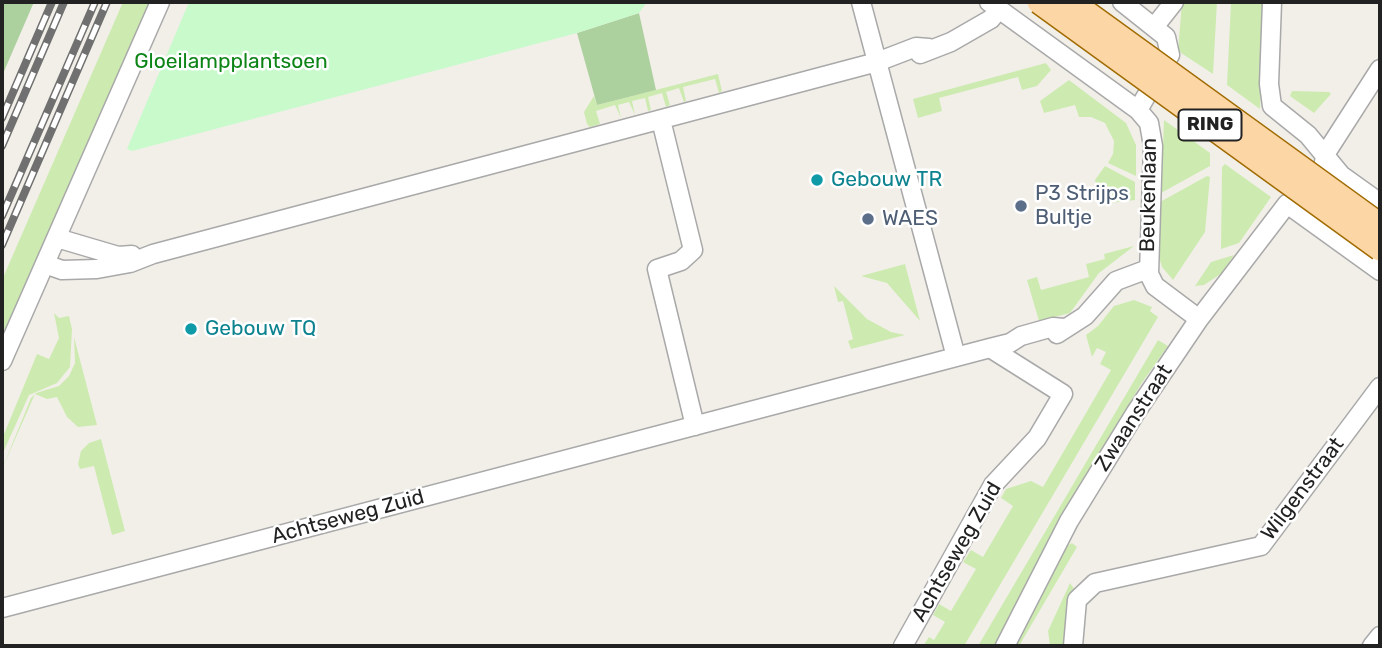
<!DOCTYPE html>
<html>
<head>
<meta charset="utf-8">
<style>
  body { margin:0 }
  #map { position:relative; width:1382px; height:648px; overflow:hidden; background:#f2efe9; font-family:Rubik,sans-serif }
  canvas { display:block }
  .frame { position:absolute; inset:0; border:4px solid #222; pointer-events:none }
</style>
</head>
<body>
<div id="map">
<canvas width="1382" height="648"></canvas>
<div class="frame"></div>
</div>
<script>
const g = document.querySelector('canvas').getContext('2d');
g.lineJoin = 'round';
function fillPath(path, color) {
  g.fillStyle = color;
  g.fill(path, 'evenodd');
}
function shape(rows) {
  const path = new Path2D();
  for (const r of rows) {
    path.moveTo(r[0], r[1]);
    for (let i = 2; i < r.length; i += 2) path.lineTo(r[i], r[i + 1]);
  }
  return path;
}
function strokePath(path, color, width, dash) {
  g.strokeStyle = color;
  g.lineWidth = width;
  g.lineCap = dash ? 'butt' : 'round';
  g.setLineDash(dash || []);
  g.stroke(path);
}
function write(font, color, halo, rows, align = 'center') {
  g.font = font + ' Rubik,sans-serif';
  g.lineWidth = 5;
  g.setLineDash([]);
  g.textBaseline = 'middle';
  g.strokeStyle = halo;
  g.fillStyle = color;
  for (const [text, x, y, turn = 0] of rows) {
    g.save();
    g.translate(x, y);
    g.rotate((+turn || 0) * Math.PI / 180);
    g.textAlign = isNaN(turn) ? turn : align;
    if (halo) g.strokeText(text, 0, 0);
    g.fillText(text, 0, 0);
    g.restore();
  }
}
fillPath(shape([
  [123,2,150,2,2,342,2,280],
  [1182,2,1217,2,1213,74,1178,51],
  [1231,2,1265,2,1260,109,1227,85],
  [1046,63,1051,70,1037,86,1022,90,1018,77,939,98,942,111,918,118,913,99],
  [718,74,722,91,719,93,715,79,683,87,686,101,684,102,679,88,666,92,670,105,666,107,662,93,648,97,651,110,648,111,645,98,632,101,635,115,629,102,618,105,621,118,615,105,596,111,600,124,590,127,587,124,584,112,594,96,597,105],
  [1069,80,1126,123,1136,145,1136,176,1108,163,1113,154,1114,141,1105,123,1091,117,1079,117,1075,105,1044,113,1040,101],
  [1292,91,1329,92,1331,94,1314,113,1290,96],
  [1164,120,1210,153,1210,166,1161,193],
  [1225,164,1271,197,1239,243,1221,249,1222,167],
  [1105,166,1135,182,1135,200,1101,204,1095,180],
  [1207,176,1210,177,1205,232,1173,280,1162,267,1157,251,1160,202],
  [1134,246,1099,273,1070,313,1039,321,1027,280,1037,277,1041,290,1089,277,1086,264,1105,259,1104,254],
  [1234,255,1222,273,1204,285,1195,286,1211,262],
  [905,264,920,321,887,283,861,276],
  [834,286,867,319,891,332,905,335,851,349,848,341,853,339,843,301,838,302],
  [1134,300,1152,307,1150,311,1158,317,964,646,923,646,929,637,934,640,945,622,933,615,939,604,951,611,976,569,963,562,971,550,983,557,1013,506,1001,498,1006,489,1031,481,1043,487,1111,370,1100,364,1106,352,1097,348,1092,357,1086,335,1098,326,1114,306],
  [54,313,59,318,69,316,72,329,70,367,57,383,29,395,2,455,2,439,37,354,49,359,59,338],
  [74,337,97,425,78,427,67,417,57,397,47,399,35,394,2,469,31,398,36,393,59,386,69,376,75,363],
  [1158,340,1168,346,1141,384,1043,551,995,646,978,646],
  [101,439,125,531,112,535,94,466,80,469,78,464,81,451,89,443],
  [1072,543,1077,547,1019,646,1016,645,1063,548],
  [1070,583,1075,590,1067,603,1063,646,1050,646,1048,631]
]), '#cdebb0');
fillPath(shape([
  [2,2,34,2,2,76],
  [639,13,656,90,597,105,577,33]
]), '#add19e');
fillPath(shape([
  [189,2,647,2,639,13,577,33,132,151,127,149]
]), '#c8facc');
const minor = shape([
  [861,2,956,357],
  [989,2,1138,110,1149,123,1153,146,1149,274,1155,286,1199,319],
  [1122,2,1166,37,1170,55,1138,110],
  [1272,2,1269,84,1272,106,1308,135,1341,175,1380,203],
  [1155,26,1174,2],
  [920,54,951,42,991,19,999,9],
  [661,120,693,250,681,261,657,269,695,426],
  [1324,162,1326,153,1380,69],
  [1287,204,1380,271],
  [57,238,118,256,132,255],
  [45,264,62,270,97,269,130,263,153,254,877,62,916,47,929,48],
  [1057,334,1085,316,1116,281,1148,269],
  [2,361,160,2],
  [2,608,990,348,1010,343,1021,336,1053,327,1064,328],
  [903,646,993,485,1037,438,1063,394,990,348],
  [1005,646,1069,521,1136,412,1199,319,1287,204],
  [1073,646,1077,600,1095,583,1261,546,1380,387],
  [1372,646,1380,636]
]);
strokePath(minor, '#a9a9a9', 21);
strokePath(minor, '#fff', 18);
const rail = shape([
  [2,118,52,2],
  [2,146,64,2],
  [2,216,95,2],
  [2,245,107,2]
]);
strokePath(rail, '#707070', 8);
strokePath(rail, '#fff', 5, [16]);
const majorBridge = shape([
  [1039,2,1380,249],
  [1072,2,1380,225]
]);
strokePath(majorBridge, '#a06b00', 26, []);
strokePath(majorBridge, '#fcd6a4', 23);
for (const [x, y, r, color] of [
  [817,180,7,"#0f9aa8"],
  [1021,206,7,"#5c6f8a"],
  [868,219,7,"#5c6f8a"],
  [191,329,7,"#0f9aa8"]
]) {
  const dot = new Path2D();
  dot.arc(x, y, r, 0, 2 * Math.PI);
  g.fillStyle = color;
  g.fill(dot);
  strokePath(dot, '#fff', 2.5);
}
for (const [x, y, w] of [
  [1210,125,63]
]) {
  const box = new Path2D();
  box.roundRect(x - w / 2, y - 15.5, w, 31, 5);
  g.fillStyle = '#fff';
  g.fill(box);
  strokePath(box, '#222', 2);
}
write('bold 19px', '#222', null, [
  ["RING",1210,125]
]);
write('21px', '#0c8416', '#fff', [
  ["Gloeilampplantsoen",231,62]
]);
write('21px', '#0d838f', '#fff', [
  ["Gebouw TR",831,180],
  ["Gebouw TQ",205,329]
], 'left');
write('21px', '#4e5e75', '#fff', [
  ["P3 Strijps",1035,194],
  ["Bultje",1035,218],
  ["WAES",882,219]
], 'left');
write('21px', '#222', '#fff', [
  ["Beukenlaan",1149,195,-89],
  ["Zwaanstraat",1134,418,-57],
  ["Wilgenstraat",1303,489,-53],
  ["Achtseweg Zuid",348,517,-15],
  ["Achtseweg Zuid",957,552,-60]
]);
</script>
</body>
</html>
